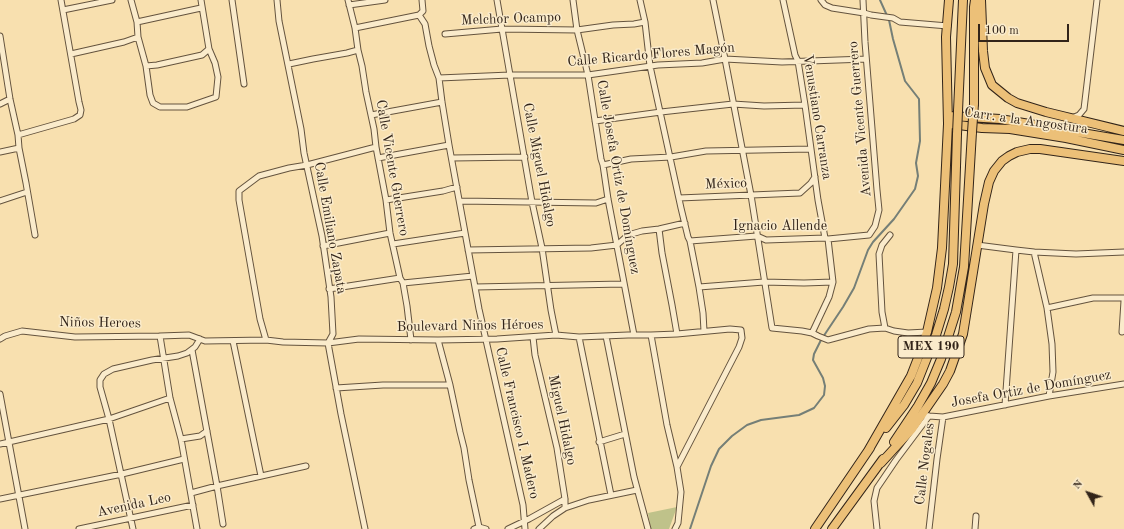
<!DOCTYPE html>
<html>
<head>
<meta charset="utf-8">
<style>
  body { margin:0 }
  #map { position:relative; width:1124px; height:529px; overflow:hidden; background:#f8e0af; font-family:"Old Standard TT",serif }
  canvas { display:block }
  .north { position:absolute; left:1068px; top:473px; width:40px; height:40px; -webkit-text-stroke:3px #faebcb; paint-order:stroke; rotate:310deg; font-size:11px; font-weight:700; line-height:16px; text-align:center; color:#322419 }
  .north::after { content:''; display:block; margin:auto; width:14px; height:18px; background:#322419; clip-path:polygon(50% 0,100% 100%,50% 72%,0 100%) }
  .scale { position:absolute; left:978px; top:24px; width:91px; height:18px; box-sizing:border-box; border:2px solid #322419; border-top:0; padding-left:5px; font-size:12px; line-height:14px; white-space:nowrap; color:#322419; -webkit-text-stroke:3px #faebcb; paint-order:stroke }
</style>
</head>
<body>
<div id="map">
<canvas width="1124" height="529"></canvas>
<div class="north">N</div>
<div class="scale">100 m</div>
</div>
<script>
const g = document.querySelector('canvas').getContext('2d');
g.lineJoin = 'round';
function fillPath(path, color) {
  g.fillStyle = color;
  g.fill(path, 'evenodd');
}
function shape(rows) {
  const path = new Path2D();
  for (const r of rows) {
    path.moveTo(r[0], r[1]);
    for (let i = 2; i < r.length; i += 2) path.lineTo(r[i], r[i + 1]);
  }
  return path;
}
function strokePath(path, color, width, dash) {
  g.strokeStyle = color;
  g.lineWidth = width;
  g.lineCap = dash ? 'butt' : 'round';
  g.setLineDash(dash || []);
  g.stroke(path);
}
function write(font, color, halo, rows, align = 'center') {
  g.font = font + ' "Old Standard TT",serif';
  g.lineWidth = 3;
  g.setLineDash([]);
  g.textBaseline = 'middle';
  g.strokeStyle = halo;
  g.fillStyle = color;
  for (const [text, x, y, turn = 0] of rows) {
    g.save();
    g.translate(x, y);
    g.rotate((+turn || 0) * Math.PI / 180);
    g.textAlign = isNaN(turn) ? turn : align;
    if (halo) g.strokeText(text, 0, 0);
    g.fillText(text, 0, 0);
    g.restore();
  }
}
fillPath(shape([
  [677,507,669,529,651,529,648,513]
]), '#bfc28a');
strokePath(shape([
  [690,529,711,466,719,449,732,436,747,425,761,420,799,415,814,408,824,395,825,386,823,378,813,360,814,354,821,340,843,307,854,288,868,250,873,242,894,219,915,189,918,176,916,163,920,141,919,99,905,81,893,39,889,20,880,0]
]), '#757f77', 2);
const minor = shape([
  [131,0,137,22,138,37,146,66,150,95,153,103,160,107,187,107,216,97,218,77,215,63,209,49,201,0],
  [232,0,244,84],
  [277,0,279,21,301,129,304,153,322,236,331,297,333,334,328,343,341,414,365,529],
  [348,0,355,28,358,50,362,66,366,92,374,129,376,147,386,200,390,233,400,278,403,283,407,306,411,340],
  [497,0,532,202,542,248,551,310,556,335],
  [573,0,577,30,588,75,601,159,603,165,608,199,634,335],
  [640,0,645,22,650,66,681,208,688,237,690,241,699,287,703,313,704,331],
  [713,0,725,59,751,195,772,328,802,331,812,333,818,336,828,340,869,329,885,328,894,331,908,333,927,332],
  [783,0,795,55,798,61,805,105,818,200,825,238],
  [821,0,825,5,832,8,864,13,871,15,893,18,900,22,948,26],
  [349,5,385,0],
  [63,10,112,0],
  [419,15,425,24,429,46,434,65,439,78,442,102,449,145,479,309,523,505,525,529],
  [137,22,201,8],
  [355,28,419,15,423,11,422,0],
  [445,34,502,29,577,30,613,25,634,24,645,22],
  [0,36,10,99,18,135,19,148,26,183,35,235],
  [71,54,124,42,138,37],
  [289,64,313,59,347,53,358,50],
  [146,66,157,65,202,55,209,49],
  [439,78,510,75,588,75,658,65,702,63,725,59,782,62,866,59],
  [0,104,10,99],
  [371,115,442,102],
  [1072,118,1079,115,1084,109,1097,0],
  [595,121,661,112,733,104,764,106,805,105],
  [18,135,74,119,80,115,81,110,79,102,61,0],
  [0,152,19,148],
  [378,158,449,145],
  [452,158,525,157],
  [603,165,631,159,671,157,706,151,811,149],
  [679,198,800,193,811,183,815,177],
  [386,200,443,191,457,187],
  [0,201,27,192],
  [460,201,596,203,608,199],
  [659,229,662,253,672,305,677,334],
  [828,239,833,282],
  [690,241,757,236,766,240,825,238,828,239,869,235,875,226,879,210,877,190,865,42,863,0],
  [393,244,465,233],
  [977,245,1016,250,1034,252,1076,254,1124,252],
  [323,246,390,233],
  [468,250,591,248,617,245,628,235,642,231,659,229,685,223],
  [1034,252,1047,308,1052,344,1053,372,1049,396],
  [403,283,473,276],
  [475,287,623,284],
  [699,287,764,282,804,283,833,282,829,297,812,333],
  [329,289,400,278],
  [1047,308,1093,298,1124,298],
  [885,328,882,312,879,254,882,245,890,235],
  [1122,332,1124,301],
  [160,336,170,398,181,439,197,529],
  [606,336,634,477,648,529],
  [533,337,535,355,557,448,565,499,565,508],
  [579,337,611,495],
  [0,339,5,336,22,331,75,337,160,336,189,335,205,341,266,340,283,342,328,343,359,339,438,340,497,339,556,335,579,337,628,335,651,335,677,334,730,329,741,330,742,338,739,347,677,467,667,425,651,335],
  [266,340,260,319,239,200,239,191,259,176,289,168,307,165,376,147],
  [438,340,450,385,460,432,464,448,469,480,479,527],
  [233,341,261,476],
  [192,350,217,486,223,524],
  [336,388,383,385,450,385],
  [0,394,25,529],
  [1005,405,1016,250],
  [923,415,929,416,943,417,1049,396,1124,384],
  [181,439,200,436,207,431],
  [599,442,625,434],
  [0,444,109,419,170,398],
  [191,493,217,486,306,466],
  [0,499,122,474,184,459],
  [79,529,193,505],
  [133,529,109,419,100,387,100,380,104,374,113,369,152,360,178,356,187,353,195,347,200,339],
  [474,529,479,527,486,529],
  [508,529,529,519,565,499],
  [539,529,553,516,565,508,589,500,637,490],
  [675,529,678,523,681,492,677,467],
  [877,529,874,501,877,488,896,460,929,416],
  [929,529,937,459,943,417],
  [975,529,976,516]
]);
const primary = shape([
  [981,0,983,51,985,68,992,85,1008,98,1017,103,1046,112,1124,131],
  [974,104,974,7,975,0],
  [958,111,963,0],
  [951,116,1000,119,1124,140],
  [951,124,982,128,1010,129,1066,138,1124,150],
  [886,428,904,405,917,383,936,335,944,309,949,287,953,264,957,134],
  [894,442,918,406,931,383,941,359,956,312,964,267,972,132],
  [868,451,911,376,918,358,927,332,937,288,942,248,948,124,946,37,949,0],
  [881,463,912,429,943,384,950,371,963,334,984,204,989,182,994,171,1002,161,1009,156,1017,152,1030,149,1040,149,1124,161],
  [815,529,870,448],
  [832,529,883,459]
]);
strokePath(minor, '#64533e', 7);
strokePath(primary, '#322419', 10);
strokePath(minor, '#faebcb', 5);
strokePath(primary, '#ecc078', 8);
const primaryBridge = shape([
  [972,132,974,104],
  [957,134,958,111]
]);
strokePath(primaryBridge, '#322419', 10, []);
strokePath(primaryBridge, '#ecc078', 8);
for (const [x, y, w] of [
  [931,347,66]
]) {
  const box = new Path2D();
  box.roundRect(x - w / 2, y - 11, w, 22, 3);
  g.fillStyle = '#faebcb';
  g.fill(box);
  strokePath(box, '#322419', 1);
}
write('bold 13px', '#322419', null, [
  ["MEX 190",931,347]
]);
write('14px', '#322419', '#faebcb', [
  ["Melchor Ocampo",511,19,-2],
  ["Calle Ricardo Flores Magón",651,55,-5],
  ["Venustiano Carranza",817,117,81],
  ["Avenida Vicente Guerrero",860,119,-95],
  ["Carr. a la Angostura",1026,121,8],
  ["Calle Miguel Hidalgo",539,165,79],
  ["Calle Vicente Guerrero",392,168,80],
  ["Calle Josefa Ortiz de Domínguez",618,177,80],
  ["México",726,184,-2],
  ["Ignacio Allende",780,226],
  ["Calle Emiliano Zapata",330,228,80],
  ["Niños Heroes",100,323,1],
  ["Boulevard Niños Héroes",470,326,-1],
  ["Josefa Ortiz de Domínguez",1031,389,-10],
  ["Miguel Hidalgo",562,420,78],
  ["Calle Francisco I. Madero",517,423,77],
  ["Calle Nogales",925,464,-83],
  ["Avenida Leo",134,505,-12]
]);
</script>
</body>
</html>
